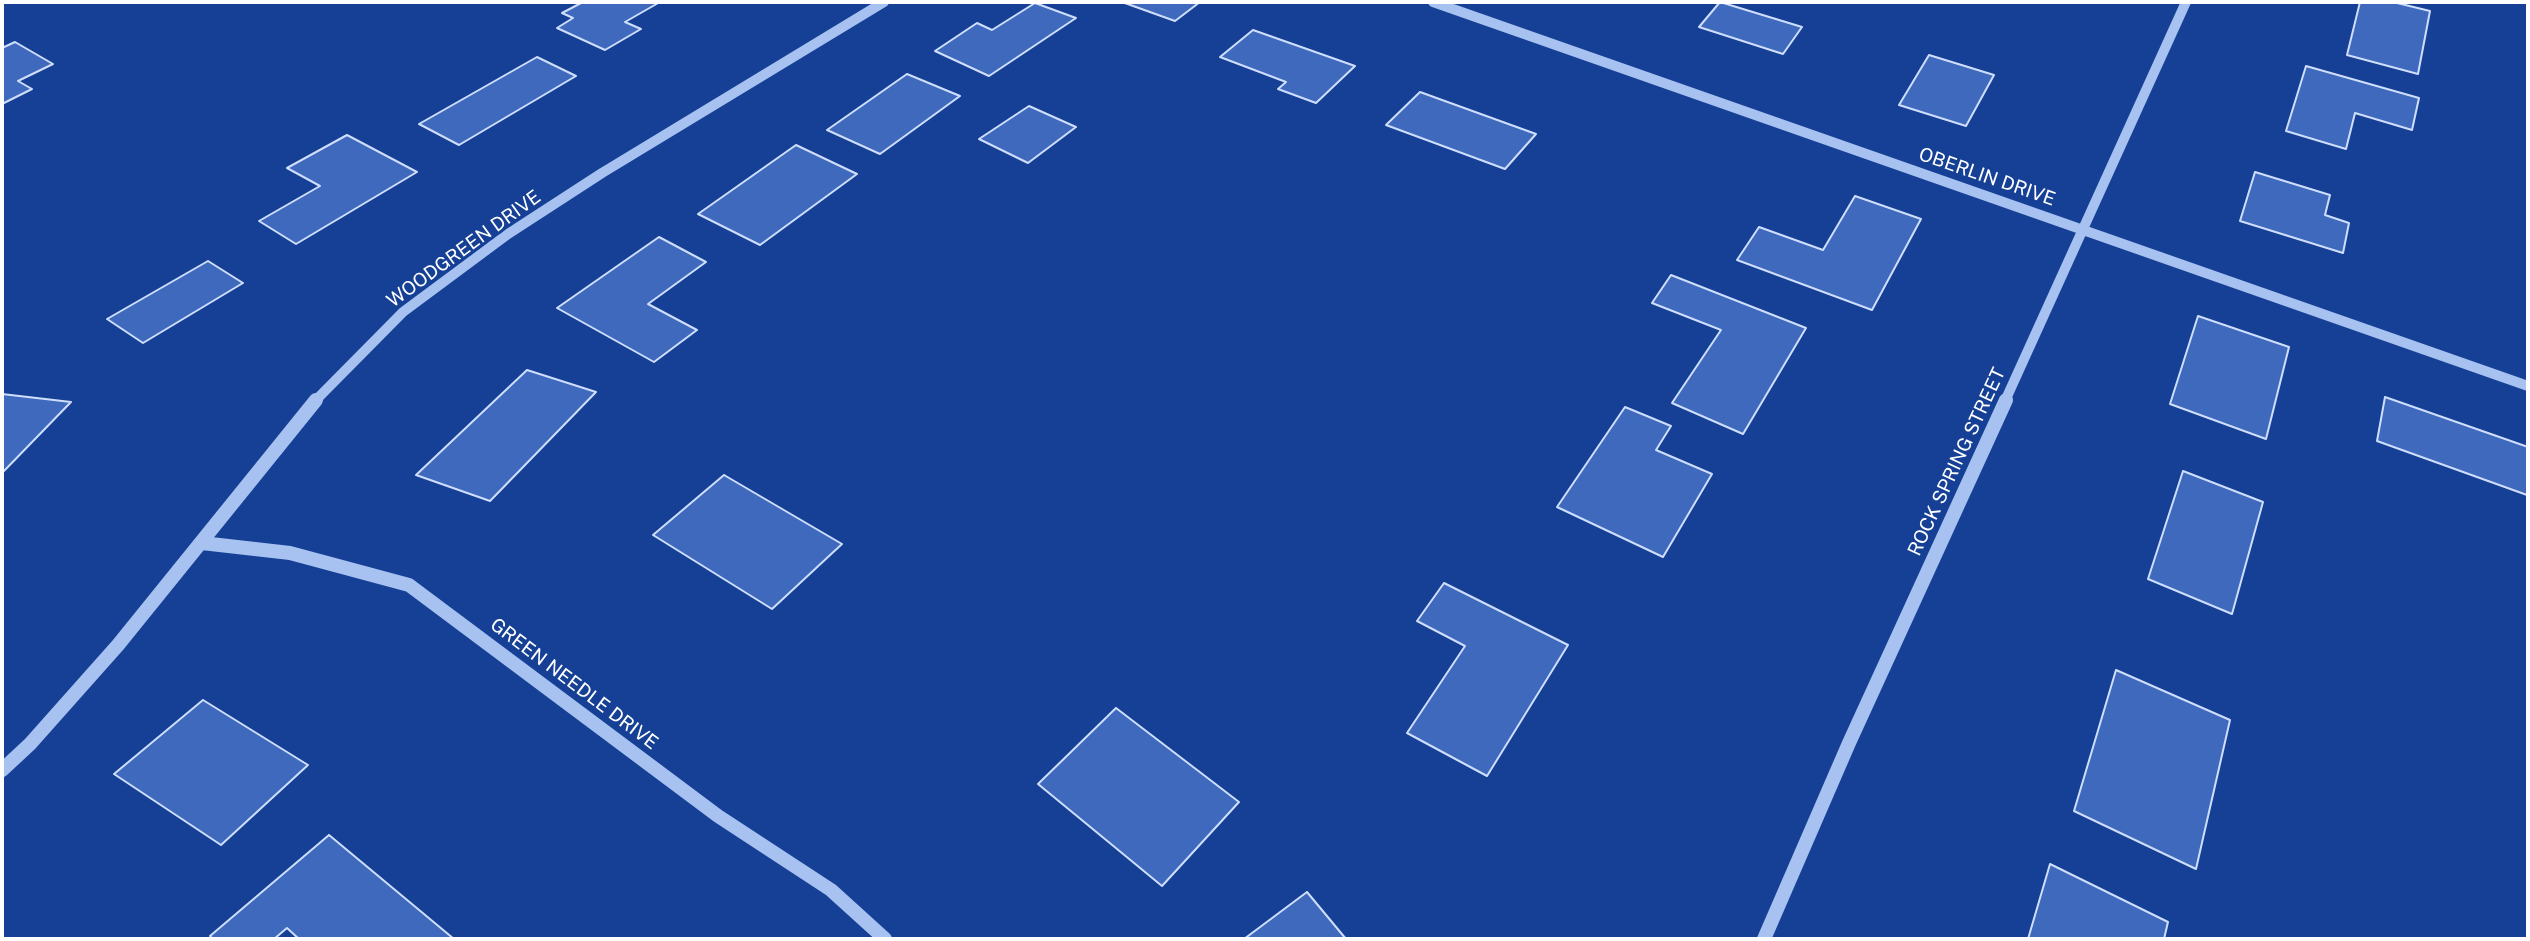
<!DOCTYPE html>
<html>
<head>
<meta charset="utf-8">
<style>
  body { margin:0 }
  #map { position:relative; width:2530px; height:941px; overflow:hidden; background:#164095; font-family:"Public Sans",sans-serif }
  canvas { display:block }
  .frame { position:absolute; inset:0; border:4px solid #fff; pointer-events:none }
</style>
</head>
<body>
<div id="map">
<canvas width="2530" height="941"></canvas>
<div class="frame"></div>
</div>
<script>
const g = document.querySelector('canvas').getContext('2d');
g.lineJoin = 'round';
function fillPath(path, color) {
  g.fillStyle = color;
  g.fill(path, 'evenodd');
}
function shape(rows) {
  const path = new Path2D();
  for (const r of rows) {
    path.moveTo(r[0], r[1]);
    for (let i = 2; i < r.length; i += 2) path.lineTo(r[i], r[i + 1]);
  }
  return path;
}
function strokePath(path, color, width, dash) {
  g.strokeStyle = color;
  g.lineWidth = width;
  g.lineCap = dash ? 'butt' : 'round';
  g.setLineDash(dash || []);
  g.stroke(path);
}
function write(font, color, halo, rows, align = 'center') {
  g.font = font + ' "Public Sans",sans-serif';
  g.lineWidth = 6;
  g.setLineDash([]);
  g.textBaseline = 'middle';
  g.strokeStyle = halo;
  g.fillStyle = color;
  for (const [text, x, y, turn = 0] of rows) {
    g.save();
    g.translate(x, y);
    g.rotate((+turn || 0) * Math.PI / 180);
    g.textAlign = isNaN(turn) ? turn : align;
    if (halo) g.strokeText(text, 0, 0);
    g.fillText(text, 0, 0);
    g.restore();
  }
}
const building = shape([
  [583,2,660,2,625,22,641,29,605,50,557,28,573,18,562,13,583,2],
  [1122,2,1200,2,1175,21,1122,2],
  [1720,2,1802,27,1783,54,1699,27,1720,2],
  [2360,2,2393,2,2430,11,2418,74,2347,55,2360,2],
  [1035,3,1076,18,989,76,935,51,977,23,992,30,1035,3],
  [1253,30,1355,66,1316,103,1278,89,1286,82,1220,57,1253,30],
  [15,42,53,64,18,81,32,89,2,104,2,48,15,42],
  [1929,55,1994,75,1966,126,1899,105,1929,55],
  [537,57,576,76,459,145,419,124,537,57],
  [2306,66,2419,98,2412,130,2355,113,2346,149,2286,131,2306,66],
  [907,74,960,96,880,154,827,130,907,74],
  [1420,92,1536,134,1505,169,1386,125,1420,92],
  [1029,106,1076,127,1028,163,979,139,1029,106],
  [347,135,417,172,296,244,259,221,320,186,287,168,347,135],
  [796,145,857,174,760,245,698,214,796,145],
  [2255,172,2330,195,2325,215,2349,223,2343,253,2240,221,2255,172],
  [1855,196,1921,219,1872,310,1737,260,1759,227,1823,250,1855,196],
  [659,237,706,262,648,304,697,330,654,362,557,308,659,237],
  [208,261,243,283,143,343,107,319,208,261],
  [1671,275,1806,328,1743,434,1672,403,1721,330,1652,303,1671,275],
  [2198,316,2289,347,2266,439,2170,404,2198,316],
  [527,370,596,392,490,501,416,475,527,370],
  [2,394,71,402,2,473,2,394],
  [2385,397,2528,447,2527,495,2377,441,2385,397],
  [1625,407,1671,426,1656,450,1712,474,1663,557,1557,507,1625,407],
  [2183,471,2263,502,2232,614,2148,579,2183,471],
  [724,475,842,544,772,609,653,535,724,475],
  [1444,583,1568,645,1487,776,1407,733,1465,646,1417,621,1444,583],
  [2116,670,2230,720,2196,869,2074,811,2116,670],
  [203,700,308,765,221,845,114,774,203,700],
  [1116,708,1239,802,1162,886,1038,784,1116,708],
  [329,835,454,939,299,939,287,928,274,939,213,939,210,936,329,835],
  [2050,864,2168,922,2164,939,2028,939,2050,864],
  [1307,892,1346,939,1244,939,1307,892]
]);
fillPath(building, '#3e69bd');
strokePath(building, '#cedefc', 2);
strokePath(shape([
  [1433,2,2528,386],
  [315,401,403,312,508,234,602,173,884,2],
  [2005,401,2186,2]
]), '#a7c1f1', 10);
strokePath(shape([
  [202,543,290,553,409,585,718,816,831,890,885,939],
  [2,770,30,744,118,645,316,400],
  [1764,939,1849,743,2006,400]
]), '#a7c1f1', 14);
write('19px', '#fff', '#164095', [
  ["OBERLIN DRIVE",1987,177,19],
  ["WOODGREEN DRIVE",464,249,-36],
  ["ROCK SPRING STREET",1957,462,-65],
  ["GREEN NEEDLE DRIVE",574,684,37]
]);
</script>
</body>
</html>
